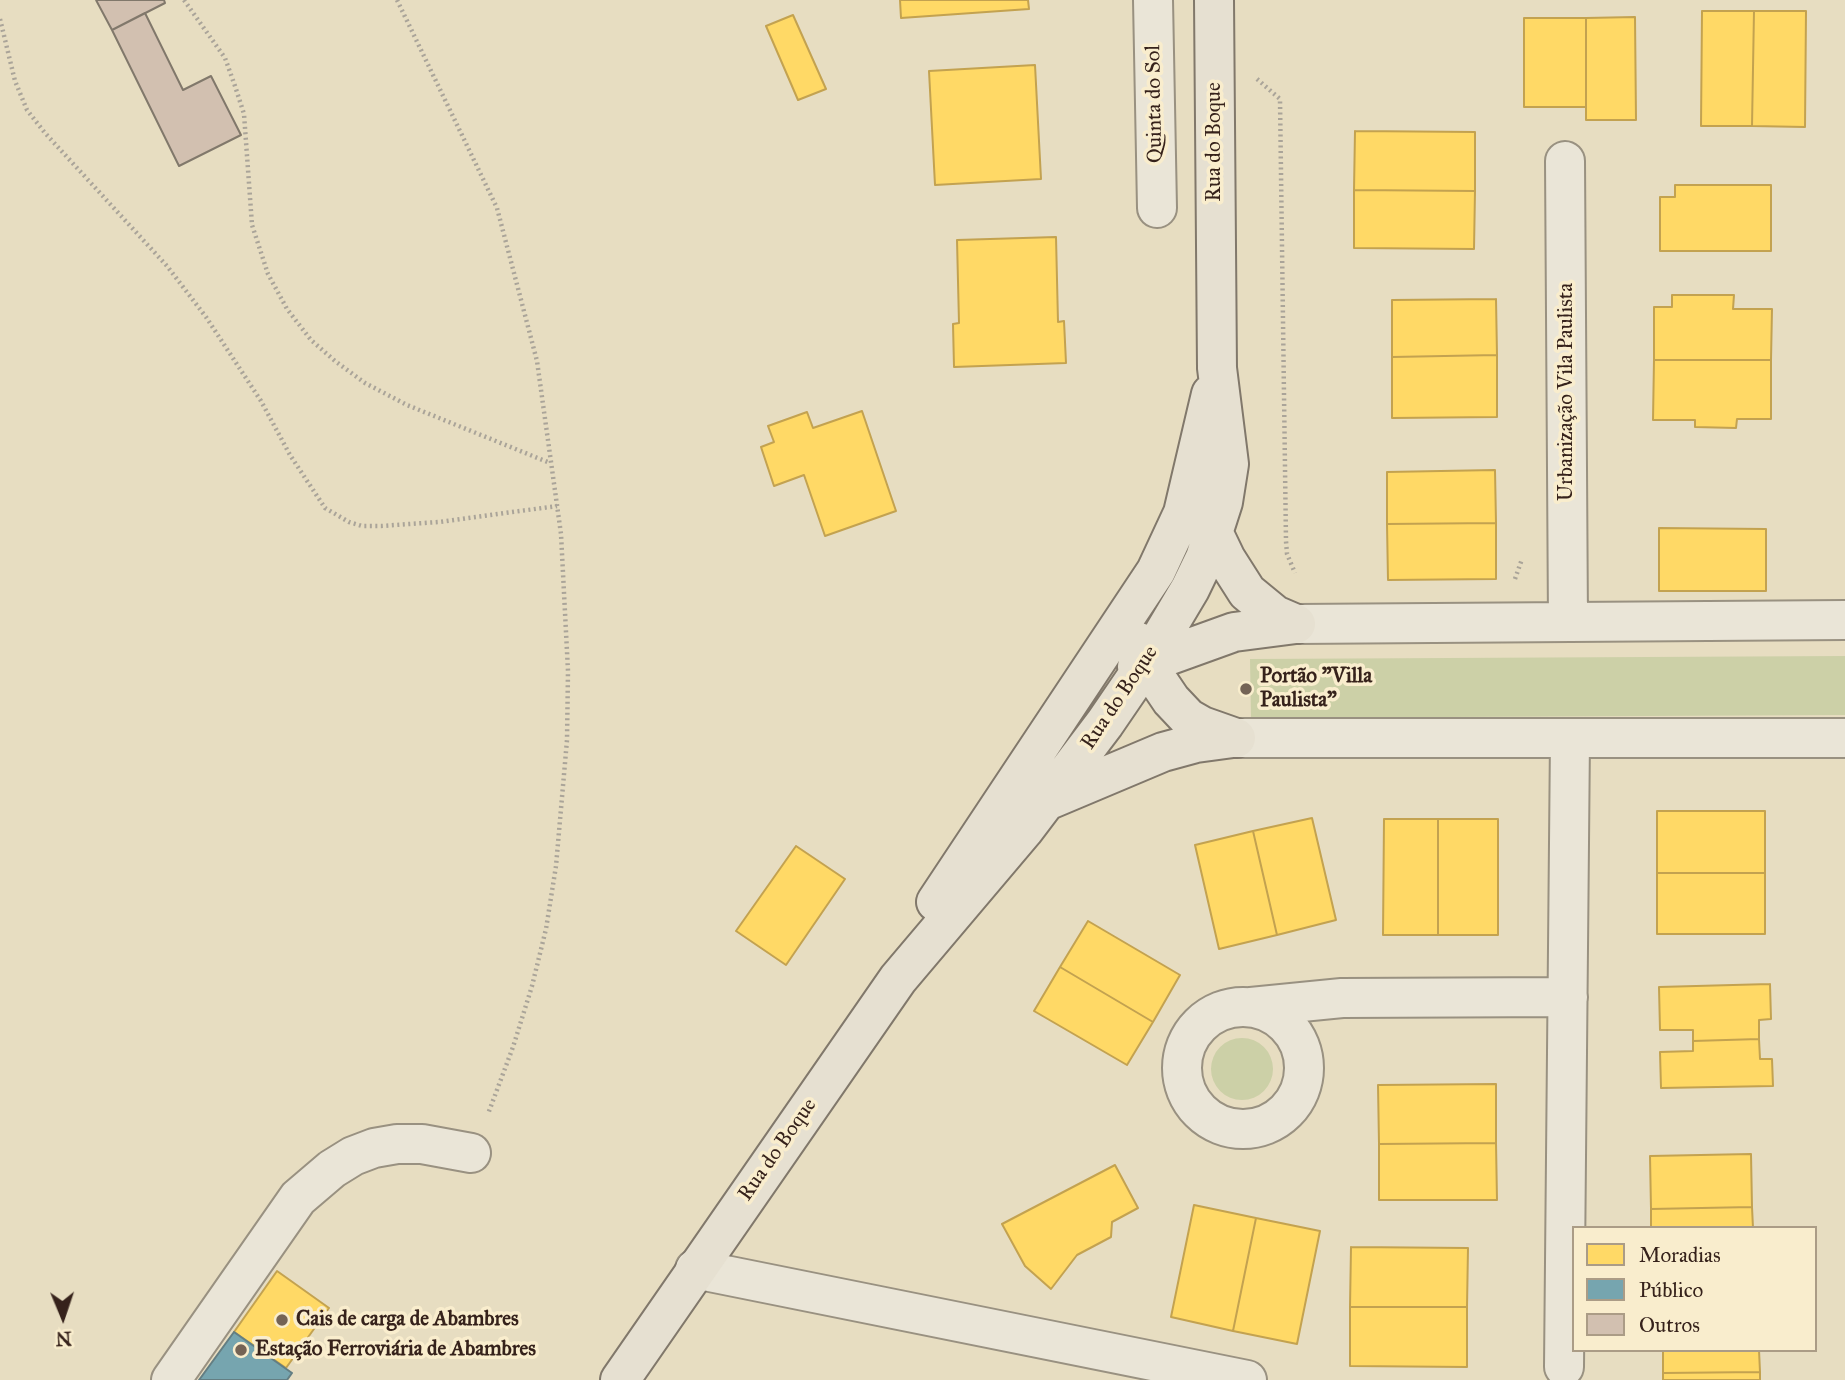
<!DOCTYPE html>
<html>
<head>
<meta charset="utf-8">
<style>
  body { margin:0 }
  #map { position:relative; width:1845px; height:1380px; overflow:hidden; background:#e7ddc1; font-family:"IM FELL Great Primer",serif }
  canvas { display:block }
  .legend { position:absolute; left:1572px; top:1226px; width:245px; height:126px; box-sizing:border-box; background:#f9edcd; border:2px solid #ab9c86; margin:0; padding:9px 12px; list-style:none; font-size:21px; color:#36221b }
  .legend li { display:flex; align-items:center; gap:14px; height:35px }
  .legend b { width:35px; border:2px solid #ab9c86 }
  .north { position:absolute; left:28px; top:1282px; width:70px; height:70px; -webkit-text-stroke:5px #f9edcd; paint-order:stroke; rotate:178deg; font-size:19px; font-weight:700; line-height:28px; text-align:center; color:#36221b }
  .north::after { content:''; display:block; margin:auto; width:24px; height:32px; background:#36221b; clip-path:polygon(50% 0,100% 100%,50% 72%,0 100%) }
</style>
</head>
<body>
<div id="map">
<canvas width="1845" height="1380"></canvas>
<ul class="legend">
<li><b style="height:19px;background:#ffd966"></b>Moradias</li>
<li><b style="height:19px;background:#76a5af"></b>Público</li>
<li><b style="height:19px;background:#d2c0b0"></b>Outros</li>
</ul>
<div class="north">N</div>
</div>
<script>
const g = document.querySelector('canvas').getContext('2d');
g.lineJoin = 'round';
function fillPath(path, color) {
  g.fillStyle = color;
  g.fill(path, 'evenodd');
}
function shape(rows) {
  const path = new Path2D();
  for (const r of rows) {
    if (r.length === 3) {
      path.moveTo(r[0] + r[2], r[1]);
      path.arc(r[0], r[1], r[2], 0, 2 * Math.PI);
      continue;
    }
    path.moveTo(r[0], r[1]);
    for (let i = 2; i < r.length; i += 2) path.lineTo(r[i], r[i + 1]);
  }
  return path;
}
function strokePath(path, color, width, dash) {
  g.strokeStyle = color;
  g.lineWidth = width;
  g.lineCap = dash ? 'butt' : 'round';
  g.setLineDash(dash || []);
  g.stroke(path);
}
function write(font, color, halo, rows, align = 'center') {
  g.font = font + ' "IM FELL Great Primer",serif';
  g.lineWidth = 7;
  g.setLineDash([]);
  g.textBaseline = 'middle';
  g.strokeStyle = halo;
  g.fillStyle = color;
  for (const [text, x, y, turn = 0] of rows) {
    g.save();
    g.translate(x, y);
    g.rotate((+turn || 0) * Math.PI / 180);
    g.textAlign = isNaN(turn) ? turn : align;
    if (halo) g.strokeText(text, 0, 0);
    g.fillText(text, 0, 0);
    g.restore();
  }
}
fillPath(shape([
  [1845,656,1845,715,1251,718,1250,659],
  [1242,1069,31]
]), '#ccd0a7');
const homes = shape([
  [900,0,1028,0,1029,9,901,18,900,0],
  [1702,11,1754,11,1752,126,1701,126,1702,11],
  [1754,11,1806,11,1805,127,1752,126,1754,11],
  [793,15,826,89,798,100,766,26,793,15],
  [1635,17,1636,120,1586,120,1586,18,1635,17],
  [1524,18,1586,18,1586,107,1524,107,1524,18],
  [1035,65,1041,179,935,185,929,71,1035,65],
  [1355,131,1475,132,1475,191,1354,190,1355,131],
  [1675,185,1771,185,1771,251,1660,251,1660,197,1675,197,1675,185],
  [1354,190,1475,191,1474,249,1354,248,1354,190],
  [1056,237,1058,322,1064,321,1066,363,954,367,953,324,959,323,957,240,1056,237],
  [1672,295,1734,295,1733,309,1772,309,1771,360,1654,360,1654,307,1672,307,1672,295],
  [1496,299,1497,355,1392,357,1392,300,1496,299],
  [1497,355,1497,417,1392,418,1392,357,1497,355],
  [1654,360,1771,360,1771,419,1737,419,1736,428,1695,427,1695,420,1653,420,1654,360],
  [862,411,896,511,825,536,804,475,774,486,761,447,774,442,768,426,807,412,813,428,862,411],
  [1495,470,1496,523,1387,524,1387,472,1495,470],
  [1496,523,1496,579,1388,580,1387,524,1496,523],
  [1659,528,1766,529,1766,591,1659,591,1659,528],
  [1657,811,1765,811,1765,873,1657,873,1657,811],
  [1312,818,1336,920,1277,935,1253,831,1312,818],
  [1384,819,1438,819,1438,935,1383,935,1384,819],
  [1438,819,1498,819,1498,935,1438,935,1438,819],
  [1253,831,1277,935,1219,949,1195,845,1253,831],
  [796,846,845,879,786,965,736,931,796,846],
  [1657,873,1765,873,1765,934,1657,934,1657,873],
  [1088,921,1180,975,1153,1022,1060,967,1088,921],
  [1060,967,1153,1022,1127,1065,1034,1011,1060,967],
  [1770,984,1771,1019,1759,1020,1759,1039,1693,1041,1693,1030,1660,1030,1659,987,1770,984],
  [1759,1039,1760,1059,1772,1059,1773,1086,1661,1088,1660,1052,1693,1051,1693,1041,1759,1039],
  [1496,1084,1496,1143,1379,1144,1378,1085,1496,1084],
  [1496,1143,1497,1200,1379,1200,1379,1144,1496,1143],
  [1751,1154,1752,1207,1651,1209,1650,1156,1751,1154],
  [1115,1165,1138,1208,1112,1222,1111,1237,1077,1255,1051,1289,1025,1266,1002,1224,1115,1165],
  [1194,1205,1256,1218,1233,1331,1171,1317,1194,1205],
  [1752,1207,1753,1228,1651,1228,1651,1209,1752,1207],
  [1256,1218,1320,1231,1297,1344,1233,1331,1256,1218],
  [1351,1247,1468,1248,1467,1307,1350,1307,1351,1247],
  [277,1271,329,1308,286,1368,234,1332,277,1271],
  [1350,1307,1467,1307,1467,1367,1350,1366,1350,1307],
  [1663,1350,1759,1350,1760,1372,1663,1373,1663,1350],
  [1760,1372,1760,1380,1663,1380,1663,1373,1760,1372]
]);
fillPath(homes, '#ffd966');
strokePath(homes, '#c3a250', 2);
const public = shape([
  [234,1332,292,1373,287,1380,199,1380,234,1332]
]);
fillPath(public, '#76a5af');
strokePath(public, '#637e83', 2);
const building = shape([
  [96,0,164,0,165,3,112,30,96,0],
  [145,13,183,90,211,76,241,135,179,166,112,30,145,13]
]);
fillPath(building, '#d2c0b0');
strokePath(building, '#81786b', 2);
const minor = shape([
  [1153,0,1157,208],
  [1565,161,1568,622],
  [1296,624,1845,620],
  [1236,738,1845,738],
  [1243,1068,61],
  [1251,1007,1342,998,1568,997],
  [695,1269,1247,1380],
  [1564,1367,1570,738],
  [171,1380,298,1198,332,1169,353,1156,374,1148,397,1144,422,1144,471,1153]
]);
const major = shape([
  [1214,534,1226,559,1247,592,1275,615,1296,624],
  [1139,642,1139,649,1146,663,1171,700,1188,718,1202,726,1236,738],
  [1137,667,1234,632,1296,624],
  [1049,800,1163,752,1196,743,1233,738],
  [936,902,1156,571,1183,513,1211,394],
  [620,1380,898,979,1024,830,1105,723,1146,663,1190,589,1205,558,1223,502,1229,464,1217,368,1214,0]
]);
strokePath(minor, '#999181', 42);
strokePath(major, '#81786b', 42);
strokePath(shape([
  [184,0,225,58,235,86,244,114,252,225,268,274,287,309,311,340,335,361,365,383,407,405,550,463],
  [397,0,497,208,537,361,561,534,568,671,567,740,556,866,546,929,532,986,513,1047,488,1114],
  [0,19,15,81,27,110,45,133,167,266,206,317,261,401,290,455,325,508,349,522,362,526,381,526,439,522,557,506],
  [1257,79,1280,99,1286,541,1287,554,1295,573],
  [1515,579,1522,559]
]), '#aaa499', 4.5, [2, 3.5]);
strokePath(minor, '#eae5d7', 38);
strokePath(major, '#e6e0d1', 38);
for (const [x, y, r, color] of [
  [1246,689,7,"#746355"],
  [282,1320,7,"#746355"],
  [241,1350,7,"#746355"]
]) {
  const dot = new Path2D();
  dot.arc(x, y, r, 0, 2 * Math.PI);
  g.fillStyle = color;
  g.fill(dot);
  strokePath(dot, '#f9edcd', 2.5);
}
write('21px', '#36221b', '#f9edcd', [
  ["Quinta do Sol",1155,104,-91],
  ["Rua do Boque",1215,142,-90],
  ["Urbanização Vila Paulista",1567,392,-90],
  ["Rua do Boque",1120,698,-56],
  ["Rua do Boque",778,1150,-55]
]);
write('bold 21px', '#36221b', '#f9edcd', [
  ["Portão \"Villa",1260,677],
  ["Paulista\"",1260,701],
  ["Cais de carga de Abambres",296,1320],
  ["Estação Ferroviária de Abambres",255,1350]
], 'left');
</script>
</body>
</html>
